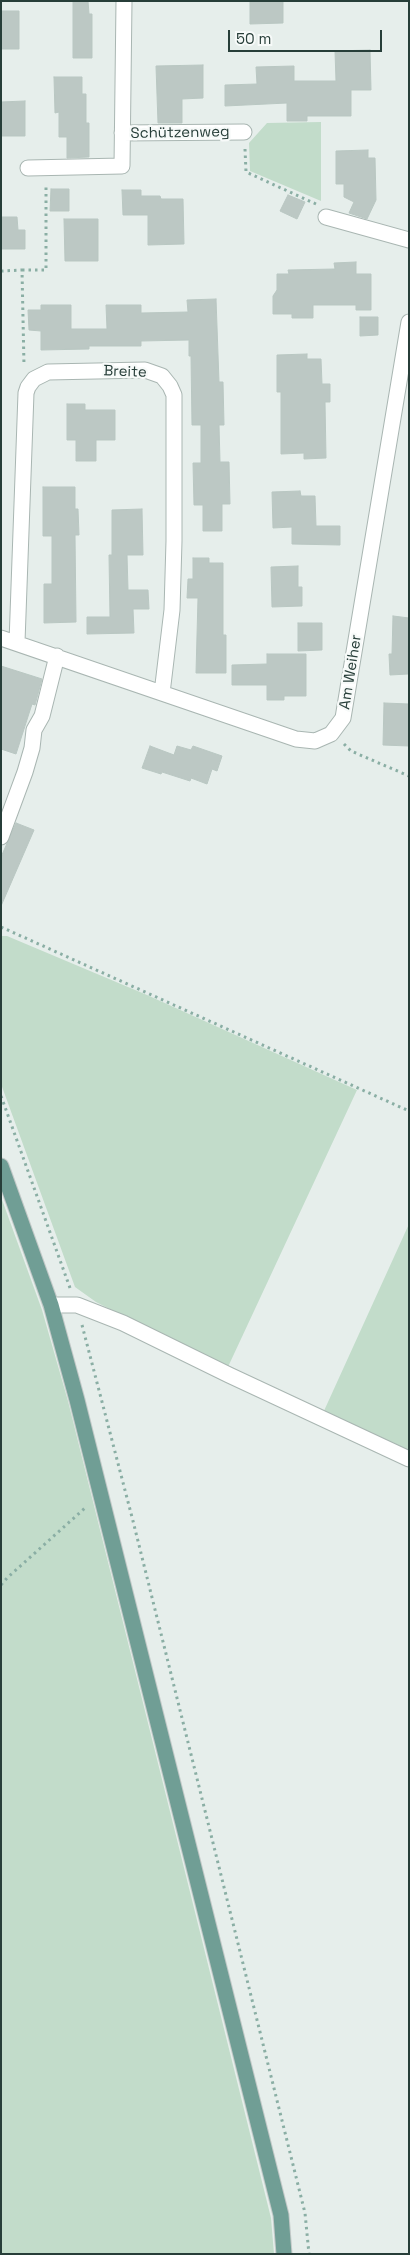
<!DOCTYPE html>
<html>
<head>
<meta charset="utf-8">
<style>
  body { margin:0 }
  #map { position:relative; width:410px; height:2255px; overflow:hidden; background:#e6eeeb; font-family:"Space Grotesk",sans-serif }
  canvas { display:block }
  .frame { position:absolute; inset:0; border:2px solid #273e39; pointer-events:none }
  .scale { position:absolute; left:228px; top:30px; width:154px; height:22px; box-sizing:border-box; border:2px solid #273e39; border-top:0; padding-left:6px; font-size:15px; line-height:18px; white-space:nowrap; color:#273e39; -webkit-text-stroke:4px #f7faf9; paint-order:stroke }
</style>
</head>
<body>
<div id="map">
<canvas width="410" height="2255"></canvas>
<div class="frame"></div>
<div class="scale">50 m</div>
</div>
<script>
const g = document.querySelector('canvas').getContext('2d');
g.lineJoin = 'round';
function fillPath(path, color) {
  g.fillStyle = color;
  g.fill(path, 'evenodd');
}
function shape(rows) {
  const path = new Path2D();
  for (const r of rows) {
    path.moveTo(r[0], r[1]);
    for (let i = 2; i < r.length; i += 2) path.lineTo(r[i], r[i + 1]);
  }
  return path;
}
function strokePath(path, color, width, dash) {
  g.strokeStyle = color;
  g.lineWidth = width;
  g.lineCap = dash ? 'butt' : 'round';
  g.setLineDash(dash || []);
  g.stroke(path);
}
function write(font, color, halo, rows, align = 'center') {
  g.font = font + ' "Space Grotesk",sans-serif';
  g.lineWidth = 4.5;
  g.setLineDash([]);
  g.textBaseline = 'middle';
  g.strokeStyle = halo;
  g.fillStyle = color;
  for (const [text, x, y, turn = 0] of rows) {
    g.save();
    g.translate(x, y);
    g.rotate((+turn || 0) * Math.PI / 180);
    g.textAlign = isNaN(turn) ? turn : align;
    if (halo) g.strokeText(text, 0, 0);
    g.fillText(text, 0, 0);
    g.restore();
  }
}
fillPath(shape([
  [321,122,321,201,250,171,249,143,267,123],
  [1,936,7,936,147,995,357,1090,227,1369,96,1302,75,1287,1,1084],
  [1,1197,42,1310,68,1401,271,2218,274,2254,1,2254],
  [409,1224,409,1453,323,1413]
]), '#c2dcca');
const building = shape([
  [73,1,88,1,89,14,92,14,92,58,73,58,73,1],
  [250,1,283,1,283,23,250,24,250,1],
  [1,11,19,11,19,49,1,49,1,11],
  [370,50,371,90,351,90,351,116,307,116,307,121,287,121,287,103,225,106,225,85,257,84,256,67,294,66,294,81,336,81,335,51,370,50],
  [203,65,203,98,182,99,182,123,158,123,156,66,203,65],
  [54,77,82,77,82,94,86,94,86,123,89,123,89,157,67,158,67,137,59,137,59,112,55,113,54,77],
  [25,101,25,136,1,136,1,102,25,101],
  [368,150,368,158,375,158,376,200,367,219,349,213,354,202,344,197,344,184,336,184,336,151,368,150],
  [51,189,69,189,69,211,50,211,51,189],
  [122,190,141,190,141,196,160,196,161,199,183,199,184,244,148,245,148,215,123,215,122,190],
  [288,195,305,202,297,219,280,211,288,195],
  [1,217,17,217,18,230,25,230,25,249,1,249,1,217],
  [64,219,98,219,98,261,65,261,64,219],
  [356,262,356,274,371,274,371,310,356,310,356,305,313,305,313,318,292,318,292,314,273,314,273,296,277,290,277,274,289,274,288,270,335,269,334,263,356,262],
  [216,299,219,382,223,382,224,425,219,425,220,462,229,462,230,504,222,504,222,531,203,531,203,505,194,505,193,463,201,463,201,425,192,425,191,356,189,356,189,340,141,341,141,346,89,346,89,349,41,350,41,331,29,330,28,310,41,310,41,305,71,305,71,329,107,329,106,305,141,305,141,313,188,312,187,300,216,299],
  [360,317,378,317,378,335,360,336,360,317],
  [307,354,307,359,321,359,322,384,330,384,330,402,325,402,326,458,304,459,304,453,281,454,281,392,277,392,277,355,307,354],
  [67,404,85,404,85,410,115,410,115,440,96,440,96,461,76,461,76,440,67,440,67,404],
  [43,487,75,487,75,509,78,509,79,535,75,535,76,622,44,623,44,584,52,584,52,536,43,536,43,487],
  [300,491,301,496,315,496,316,526,340,526,340,545,292,544,292,527,273,528,272,492,300,491],
  [142,509,143,555,127,555,128,590,148,590,149,609,133,609,134,633,87,634,87,617,110,617,109,555,112,555,112,510,142,509],
  [193,558,209,558,209,563,223,563,223,635,226,635,226,673,196,673,198,598,187,598,188,579,193,579,193,558],
  [298,566,298,587,302,587,302,606,272,607,271,567,298,566],
  [393,616,409,618,408,674,390,675,389,654,392,654,393,616],
  [298,623,322,623,322,650,298,651,298,623],
  [267,654,306,654,306,696,284,696,284,700,267,700,267,685,232,685,232,665,267,664,267,654],
  [1,666,42,679,35,705,32,704,16,754,1,749,1,666],
  [384,703,409,704,409,746,383,745,384,703],
  [150,746,174,755,177,746,191,750,193,746,222,756,217,771,212,769,207,784,191,778,190,781,162,772,161,774,142,768,150,746],
  [16,823,34,830,1,906,1,857,16,823]
]);
fillPath(building, '#bcc8c4');
strokePath(building, '#b9c7c2', 1);
const minor = shape([
  [122,133,244,132],
  [28,168,122,166,124,1],
  [326,217,409,240],
  [1,638,296,739,315,741,331,734,343,718,409,322],
  [17,642,26,393,28,387,34,379,48,372,145,370,162,376,170,386,174,395,174,541,172,610,162,693],
  [1,837,25,772,32,748,34,730,42,716,57,656],
  [51,1305,77,1305,123,1323,229,1375,409,1459]
]);
const major = shape([
  [1,1166,51,1305,77,1400,281,2215,284,2254]
]);
strokePath(minor, '#a9b6b2', 17);
strokePath(major, '#c3c9c8', 17);
strokePath(shape([
  [245,149,246,172,316,204],
  [22,270,46,270,46,185],
  [1,271,22,270,24,366],
  [344,744,351,751,409,776],
  [1,927,409,1111],
  [1,1096,70,1288],
  [82,1325,133,1521,305,2213,309,2254],
  [1,1585,7,1578,85,1508]
]), '#8aaea4', 3, [2.5, 4]);
strokePath(minor, '#fff', 15);
strokePath(major, '#709e95', 15);
write('15px', '#273e39', '#f7faf9', [
  ["Schützenweg",180,133,-1],
  ["Breite",125,372,2],
  ["Am Weiher",351,672,-81]
]);
</script>
</body>
</html>
